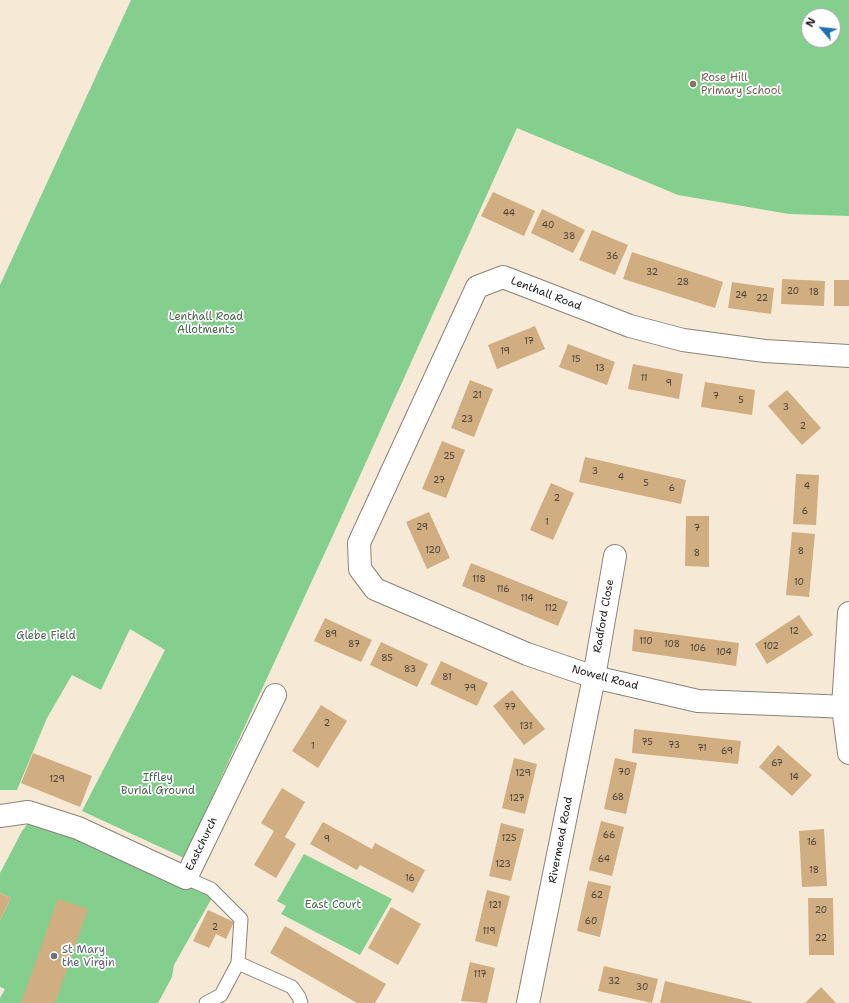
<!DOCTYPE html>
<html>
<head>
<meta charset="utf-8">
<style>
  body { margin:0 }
  #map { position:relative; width:849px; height:1003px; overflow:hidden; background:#f6ead6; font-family:"Shantell Sans",sans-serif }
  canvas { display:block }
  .north { position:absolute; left:801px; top:8px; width:40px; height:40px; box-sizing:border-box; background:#fff; border:1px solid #a4a4a4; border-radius:50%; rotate:298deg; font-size:11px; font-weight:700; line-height:16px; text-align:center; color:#1c1c1c }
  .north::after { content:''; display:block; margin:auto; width:14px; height:18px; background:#1f6fb2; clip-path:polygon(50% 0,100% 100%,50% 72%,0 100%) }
</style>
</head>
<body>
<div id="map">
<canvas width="849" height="1003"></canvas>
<div class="north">N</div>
</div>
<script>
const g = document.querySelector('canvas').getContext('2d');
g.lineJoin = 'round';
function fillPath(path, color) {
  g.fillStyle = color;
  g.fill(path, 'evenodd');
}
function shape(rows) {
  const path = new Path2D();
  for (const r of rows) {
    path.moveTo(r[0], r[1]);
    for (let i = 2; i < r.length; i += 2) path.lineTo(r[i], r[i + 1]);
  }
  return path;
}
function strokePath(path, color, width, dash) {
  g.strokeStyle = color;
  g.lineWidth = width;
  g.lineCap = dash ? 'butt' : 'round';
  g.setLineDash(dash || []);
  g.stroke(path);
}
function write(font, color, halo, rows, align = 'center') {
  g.font = font + ' "Shantell Sans",sans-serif';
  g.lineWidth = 3.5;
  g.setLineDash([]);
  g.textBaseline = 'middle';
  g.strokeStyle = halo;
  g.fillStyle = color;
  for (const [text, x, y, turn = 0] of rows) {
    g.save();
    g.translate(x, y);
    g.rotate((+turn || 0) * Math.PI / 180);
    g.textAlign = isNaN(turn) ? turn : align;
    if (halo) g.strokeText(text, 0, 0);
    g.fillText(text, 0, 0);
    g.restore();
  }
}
fillPath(shape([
  [131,0,849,0,849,216,789,214,678,195,517,128,334,533,184,858,82,811,165,650,130,629,101,690,72,675,47,718,17,790,0,790,0,285],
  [809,16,833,16,833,40,809,40],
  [32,818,213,896,174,965,172,977,158,1003,0,1003,0,998,5,989,0,987,0,920,11,898,0,893,0,873,22,831],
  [304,854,392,899,360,955,281,914,286,906,277,901]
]), '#84cf8d');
fillPath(shape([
  [493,192,535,211,524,236,481,216],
  [542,209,585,230,573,253,531,233],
  [592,230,628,245,615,275,579,260],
  [632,252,723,282,715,308,623,279],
  [782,279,825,281,824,306,781,304],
  [834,280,849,280,849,306,834,306],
  [732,282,774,288,771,314,728,308],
  [535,326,545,349,497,369,488,345],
  [568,344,615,362,607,385,559,367],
  [633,364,683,374,679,399,628,389],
  [470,380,493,389,474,437,451,428],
  [705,382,755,390,752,415,701,407],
  [787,390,821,428,802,445,768,406],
  [442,441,465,450,446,498,422,489],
  [585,457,686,480,681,504,579,482],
  [796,474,819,475,816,525,793,524],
  [551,483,574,493,553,540,530,530],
  [429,512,450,558,427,569,406,522],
  [686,516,709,516,709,567,685,566],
  [792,532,815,534,809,597,786,595],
  [471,563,568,602,558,626,462,586],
  [799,615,813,635,767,664,755,644],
  [325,618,372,640,361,662,314,641],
  [634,629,739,643,736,666,632,651],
  [381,642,428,664,417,687,370,665],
  [441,661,488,683,477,706,430,684],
  [512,690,545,729,524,745,493,706],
  [321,705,347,721,318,768,292,751],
  [634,729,741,741,738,764,632,753],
  [778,745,812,775,792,796,759,767],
  [33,753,92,776,80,807,21,783],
  [514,758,537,764,525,814,502,808],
  [615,758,637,763,626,814,604,809],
  [282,788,305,802,285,837,296,844,276,878,254,865,274,831,261,823],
  [601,821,624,827,612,876,589,870],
  [323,822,372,849,375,843,425,870,413,893,360,865,357,870,310,844],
  [501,823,524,829,511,881,489,876],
  [824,829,827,886,802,887,799,831],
  [588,881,611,886,600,937,577,931],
  [487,890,510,896,497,947,475,941],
  [0,893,11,898,0,920],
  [808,898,833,898,834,955,809,955],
  [58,899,88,909,55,1003,21,1003],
  [391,907,421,924,398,965,368,948],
  [208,910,234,922,226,939,216,934,209,948,193,941],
  [285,926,386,984,375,1003,357,1003,270,953],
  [470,962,495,968,487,1003,461,1001],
  [604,966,658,979,652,1003,598,991],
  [665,981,752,1002,752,1003,660,1003],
  [821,987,836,1003,805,1003]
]), '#d1ad82');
const lane = shape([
  [186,878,211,889,241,919,238,963,221,995,206,1003],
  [238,963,292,987,299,997,301,1003]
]);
const street = shape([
  [849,356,765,351,683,340,630,326,503,277,477,287,359,543,360,569,375,589,527,654,594,677,698,701,849,707],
  [849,613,843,707,849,753],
  [0,816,28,812,78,828,186,878,275,695],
  [528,1003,594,677,615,556]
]);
strokePath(lane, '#898379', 15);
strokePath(street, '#898379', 24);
strokePath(lane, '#fff', 13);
strokePath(street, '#fff', 22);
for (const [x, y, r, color] of [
  [693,84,4,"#8d6e63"],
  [54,956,4,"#6b7280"]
]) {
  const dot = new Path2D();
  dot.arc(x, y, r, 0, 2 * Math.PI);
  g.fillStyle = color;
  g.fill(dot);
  strokePath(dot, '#fff', 1.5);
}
write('9px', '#494036', null, [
  ["44",509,214],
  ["40",548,226],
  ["38",569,237],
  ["36",612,257],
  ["32",652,273],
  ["28",683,283],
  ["20",793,292],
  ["18",814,293],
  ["24",741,296],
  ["22",762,299],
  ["17",529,342],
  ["19",505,352],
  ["15",576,360],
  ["13",600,369],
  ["11",644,379],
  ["9",669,384],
  ["21",477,396],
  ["7",716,397],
  ["5",741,401],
  ["3",786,408],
  ["23",467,420],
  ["2",803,427],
  ["25",449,457],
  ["3",595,472],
  ["4",621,478],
  ["27",439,481],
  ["5",646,484],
  ["4",807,487],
  ["6",672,489],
  ["2",557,499],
  ["6",805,512],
  ["1",547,523],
  ["29",422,528],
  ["7",697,529],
  ["120",433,551],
  ["8",801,552],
  ["8",697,554],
  ["118",479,580],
  ["10",799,583],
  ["116",503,590],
  ["114",527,599],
  ["112",551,609],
  ["12",794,632],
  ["89",331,635],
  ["110",646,642],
  ["87",354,645],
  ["108",672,645],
  ["102",771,647],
  ["106",698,649],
  ["104",724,653],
  ["85",387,659],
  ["83",410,670],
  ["81",447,678],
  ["79",470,689],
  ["77",510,708],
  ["2",327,724],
  ["131",526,727],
  ["75",647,743],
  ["73",674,746],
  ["1",313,747],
  ["71",702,749],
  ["69",727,752],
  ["67",777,764],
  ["70",624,773],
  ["129",523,774],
  ["14",794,778],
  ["129",57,780],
  ["68",618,798],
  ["127",517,799],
  ["66",609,836],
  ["125",509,839],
  ["9",327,840],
  ["16",812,843],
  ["64",604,860],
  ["123",503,865],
  ["18",814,871],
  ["16",410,879],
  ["62",597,896],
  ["121",495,906],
  ["20",821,911],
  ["60",591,922],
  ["2",215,928],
  ["119",489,932],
  ["22",821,939],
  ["117",480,975],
  ["32",614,982],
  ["30",642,988]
]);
write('11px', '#785e54', '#fff', [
  ["Rose Hill",701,78],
  ["Primary School",701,91]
], 'left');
write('11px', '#1c1c1c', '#fff', [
  ["Lenthall Road",546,294,21],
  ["Radford Close",604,616,-80],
  ["Nowell Road",605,678,15],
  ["Rivermead Road",561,840,-79],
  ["Eastchurch",202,844,-64]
]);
write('11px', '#466449', '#fff', [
  ["Lenthall Road",206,317],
  ["Allotments",206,330],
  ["Glebe Field",46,636],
  ["Iffley",158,778],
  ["Burial Ground",158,791],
  ["East Court",333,905]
]);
write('11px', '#5b616d', '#fff', [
  ["St Mary",62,950],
  ["the Virgin",62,963]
], 'left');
</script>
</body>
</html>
